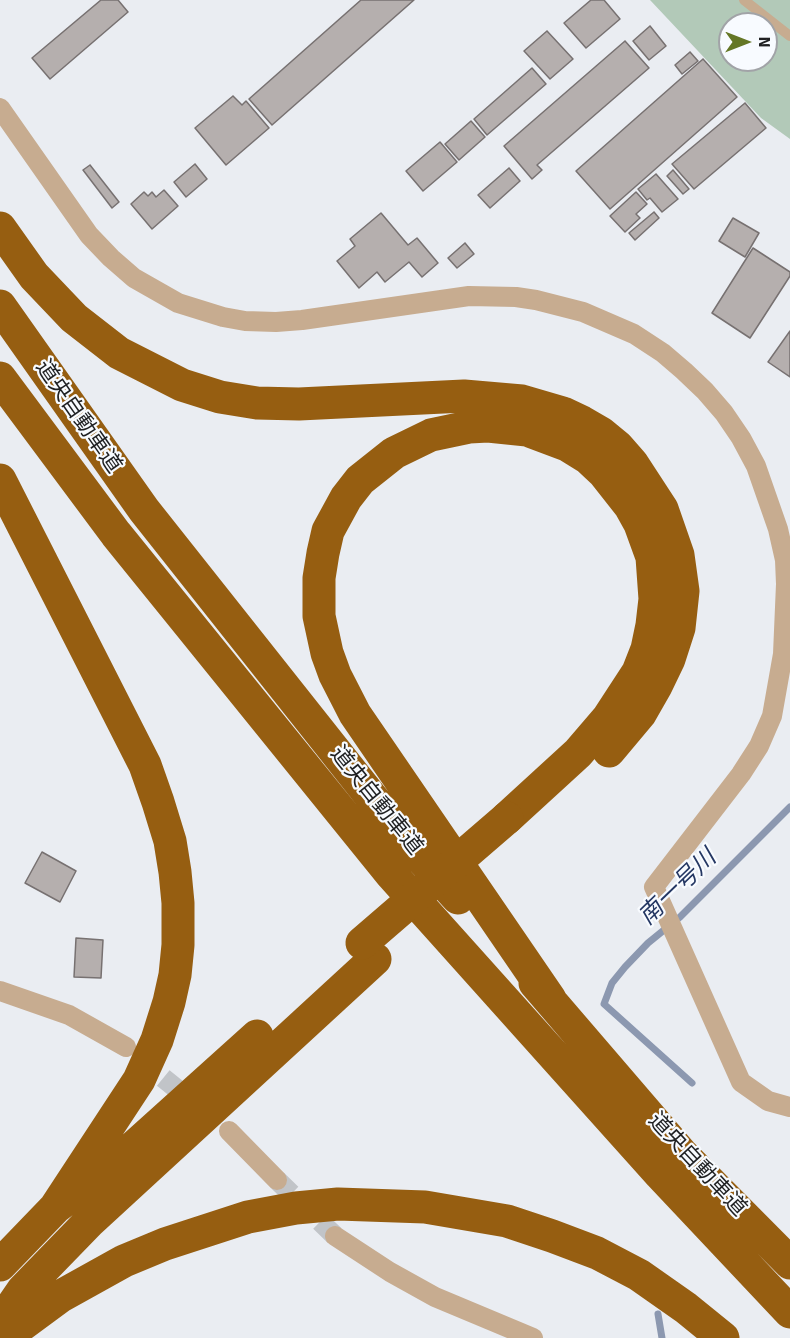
<!DOCTYPE html>
<html>
<head>
<meta charset="utf-8">
<style>
  body { margin:0 }
  #map { position:relative; width:790px; height:1338px; overflow:hidden; background:#eaedf2; font-family:Signika,sans-serif }
  canvas { display:block }
  .north { position:absolute; left:718px; top:12px; width:60px; height:60px; box-sizing:border-box; background:#f8fbff; border:2px solid #a1a3a7; border-radius:50%; rotate:90deg; font-size:16px; font-weight:700; line-height:24px; text-align:center; color:#1f2022 }
  .north::after { content:''; display:block; margin:auto; width:21px; height:27px; background:#657726; clip-path:polygon(50% 0,100% 100%,50% 72%,0 100%) }
</style>
</head>
<body>
<div id="map">
<canvas width="790" height="1338"></canvas>
<div class="north">N</div>
</div>
<script>
const g = document.querySelector('canvas').getContext('2d');
g.lineJoin = 'round';
function fillPath(path, color) {
  g.fillStyle = color;
  g.fill(path, 'evenodd');
}
function shape(rows) {
  const path = new Path2D();
  for (const r of rows) {
    path.moveTo(r[0], r[1]);
    for (let i = 2; i < r.length; i += 2) path.lineTo(r[i], r[i + 1]);
  }
  return path;
}
function strokePath(path, color, width, dash) {
  g.strokeStyle = color;
  g.lineWidth = width;
  g.lineCap = dash ? 'butt' : 'round';
  g.setLineDash(dash || []);
  g.stroke(path);
}
function write(font, color, halo, rows, align = 'center') {
  g.font = font + ' Signika,"Noto Sans JP",sans-serif';
  g.lineWidth = 4.5;
  g.setLineDash([]);
  g.textBaseline = 'middle';
  g.strokeStyle = halo;
  g.fillStyle = color;
  for (const [text, x, y, turn = 0] of rows) {
    g.save();
    g.translate(x, y);
    g.rotate((+turn || 0) * Math.PI / 180);
    g.textAlign = isNaN(turn) ? turn : align;
    if (halo) g.strokeText(text, 0, 0);
    g.fillText(text, 0, 0);
    g.restore();
  }
}
fillPath(shape([
  [650,0,790,0,790,139,761,118],
  [730,24,766,24,766,60,730,60]
]), '#b2c9b8');
strokePath(shape([
  [692,1083,604,1004,612,983,625,967,648,943,680,917,790,807],
  [658,1314,662,1338]
]), '#8c98b0', 7);
const building = shape([
  [101,0,118,0,128,12,50,79,32,58,101,0],
  [361,0,414,0,272,125,249,99,361,0],
  [591,0,604,0,620,19,586,48,564,23,591,0],
  [650,26,666,46,649,60,633,41,650,26],
  [547,31,573,59,550,79,524,51,547,31],
  [625,41,649,68,537,165,542,170,532,179,504,146,625,41],
  [690,52,698,61,682,74,675,65,690,52],
  [703,59,737,97,610,209,576,171,703,59],
  [532,68,546,84,487,135,474,119,532,68],
  [233,96,242,105,246,101,269,128,226,165,195,128,233,96],
  [745,103,766,128,694,189,672,164,745,103],
  [471,121,485,137,459,160,445,144,471,121],
  [440,142,457,162,423,191,406,171,440,142],
  [195,164,207,179,186,197,174,182,195,164],
  [90,165,119,202,112,208,83,170,90,165],
  [509,168,520,181,490,208,478,195,509,168],
  [673,170,689,189,683,194,667,176,673,170],
  [656,174,678,199,662,212,650,198,647,200,638,189,656,174],
  [164,190,178,206,152,229,131,204,144,192,148,196,152,192,156,197,164,190],
  [636,192,647,204,636,214,640,218,625,232,610,216,636,192],
  [654,212,659,218,635,240,629,233,654,212],
  [381,213,408,245,417,238,438,263,422,277,409,262,385,282,377,272,359,288,337,261,355,246,350,239,381,213],
  [733,218,759,233,745,257,719,241,733,218],
  [465,243,474,254,457,268,448,258,465,243],
  [753,248,790,272,790,276,750,338,712,313,753,248],
  [790,331,790,377,768,362,790,331],
  [42,852,76,871,60,902,25,883,42,852],
  [76,938,103,940,101,978,74,977,76,938]
]);
fillPath(building, '#b5afae');
strokePath(building, '#777171', 1.5);
strokePath(shape([
  [140,1059,194,1103],
  [277,1180,335,1236]
]), '#c1c4c8', 20, [20, 10]);
strokePath(shape([
  [744,0,790,36]
]), '#c7ac90', 10);
strokePath(shape([
  [0,108,89,235,111,258,134,278,178,303,223,317,245,321,276,322,302,320,469,296,516,297,536,300,583,312,634,334,663,353,684,371,705,391,724,413,741,438,756,466,778,529,785,560,786,584,783,654,772,716,759,746,741,774,654,887,741,1082,768,1101,790,1107],
  [0,991,69,1015,126,1047],
  [229,1131,277,1180],
  [335,1236,390,1272,435,1297,533,1338]
]), '#c7ac90', 20);
strokePath(shape([
  [0,228,34,276,74,318,119,353,182,385,220,397,257,403,299,404,464,396,522,401,563,413,582,422,601,433,618,447,632,463,662,509,678,555,683,591,679,628,669,659,656,686,640,714,609,751],
  [0,306,144,510,411,847,458,898],
  [0,378,116,534,392,875,660,1174,790,1312],
  [0,480,145,765,158,802,170,841,175,872,178,903,178,945,175,975,169,1002,157,1040,139,1080,55,1208],
  [507,818,578,753,608,718,638,672,647,649,652,625,655,599,652,557,640,524,630,506,604,473,588,458,567,445,527,430,488,426,469,427,431,435,394,453,360,480,346,498,328,531,323,553,319,578,319,616,327,653,335,675,355,714,550,999],
  [535,983,681,1153,790,1263],
  [0,1265,55,1208,127,1153,257,1036],
  [0,1323,23,1290,90,1221,375,959],
  [4,1338,61,1296,124,1261,165,1244,248,1217,296,1208,338,1204,425,1207,507,1221,552,1236,597,1253,639,1275,686,1308,723,1338]
]), '#965e11', 33);
strokePath(shape([
  [362,943,507,818]
]), '#965e11', 33);
write('22px', '#1f2022', '#f8fbff', [
  ["道央自動車道",78,417,55],
  ["道央自動車道",376,801,51],
  ["道央自動車道",697,1165,47]
]);
write('italic 24px', '#243763', '#f8fbff', [
  ["南一号川",678,888,-44]
]);
</script>
</body>
</html>
